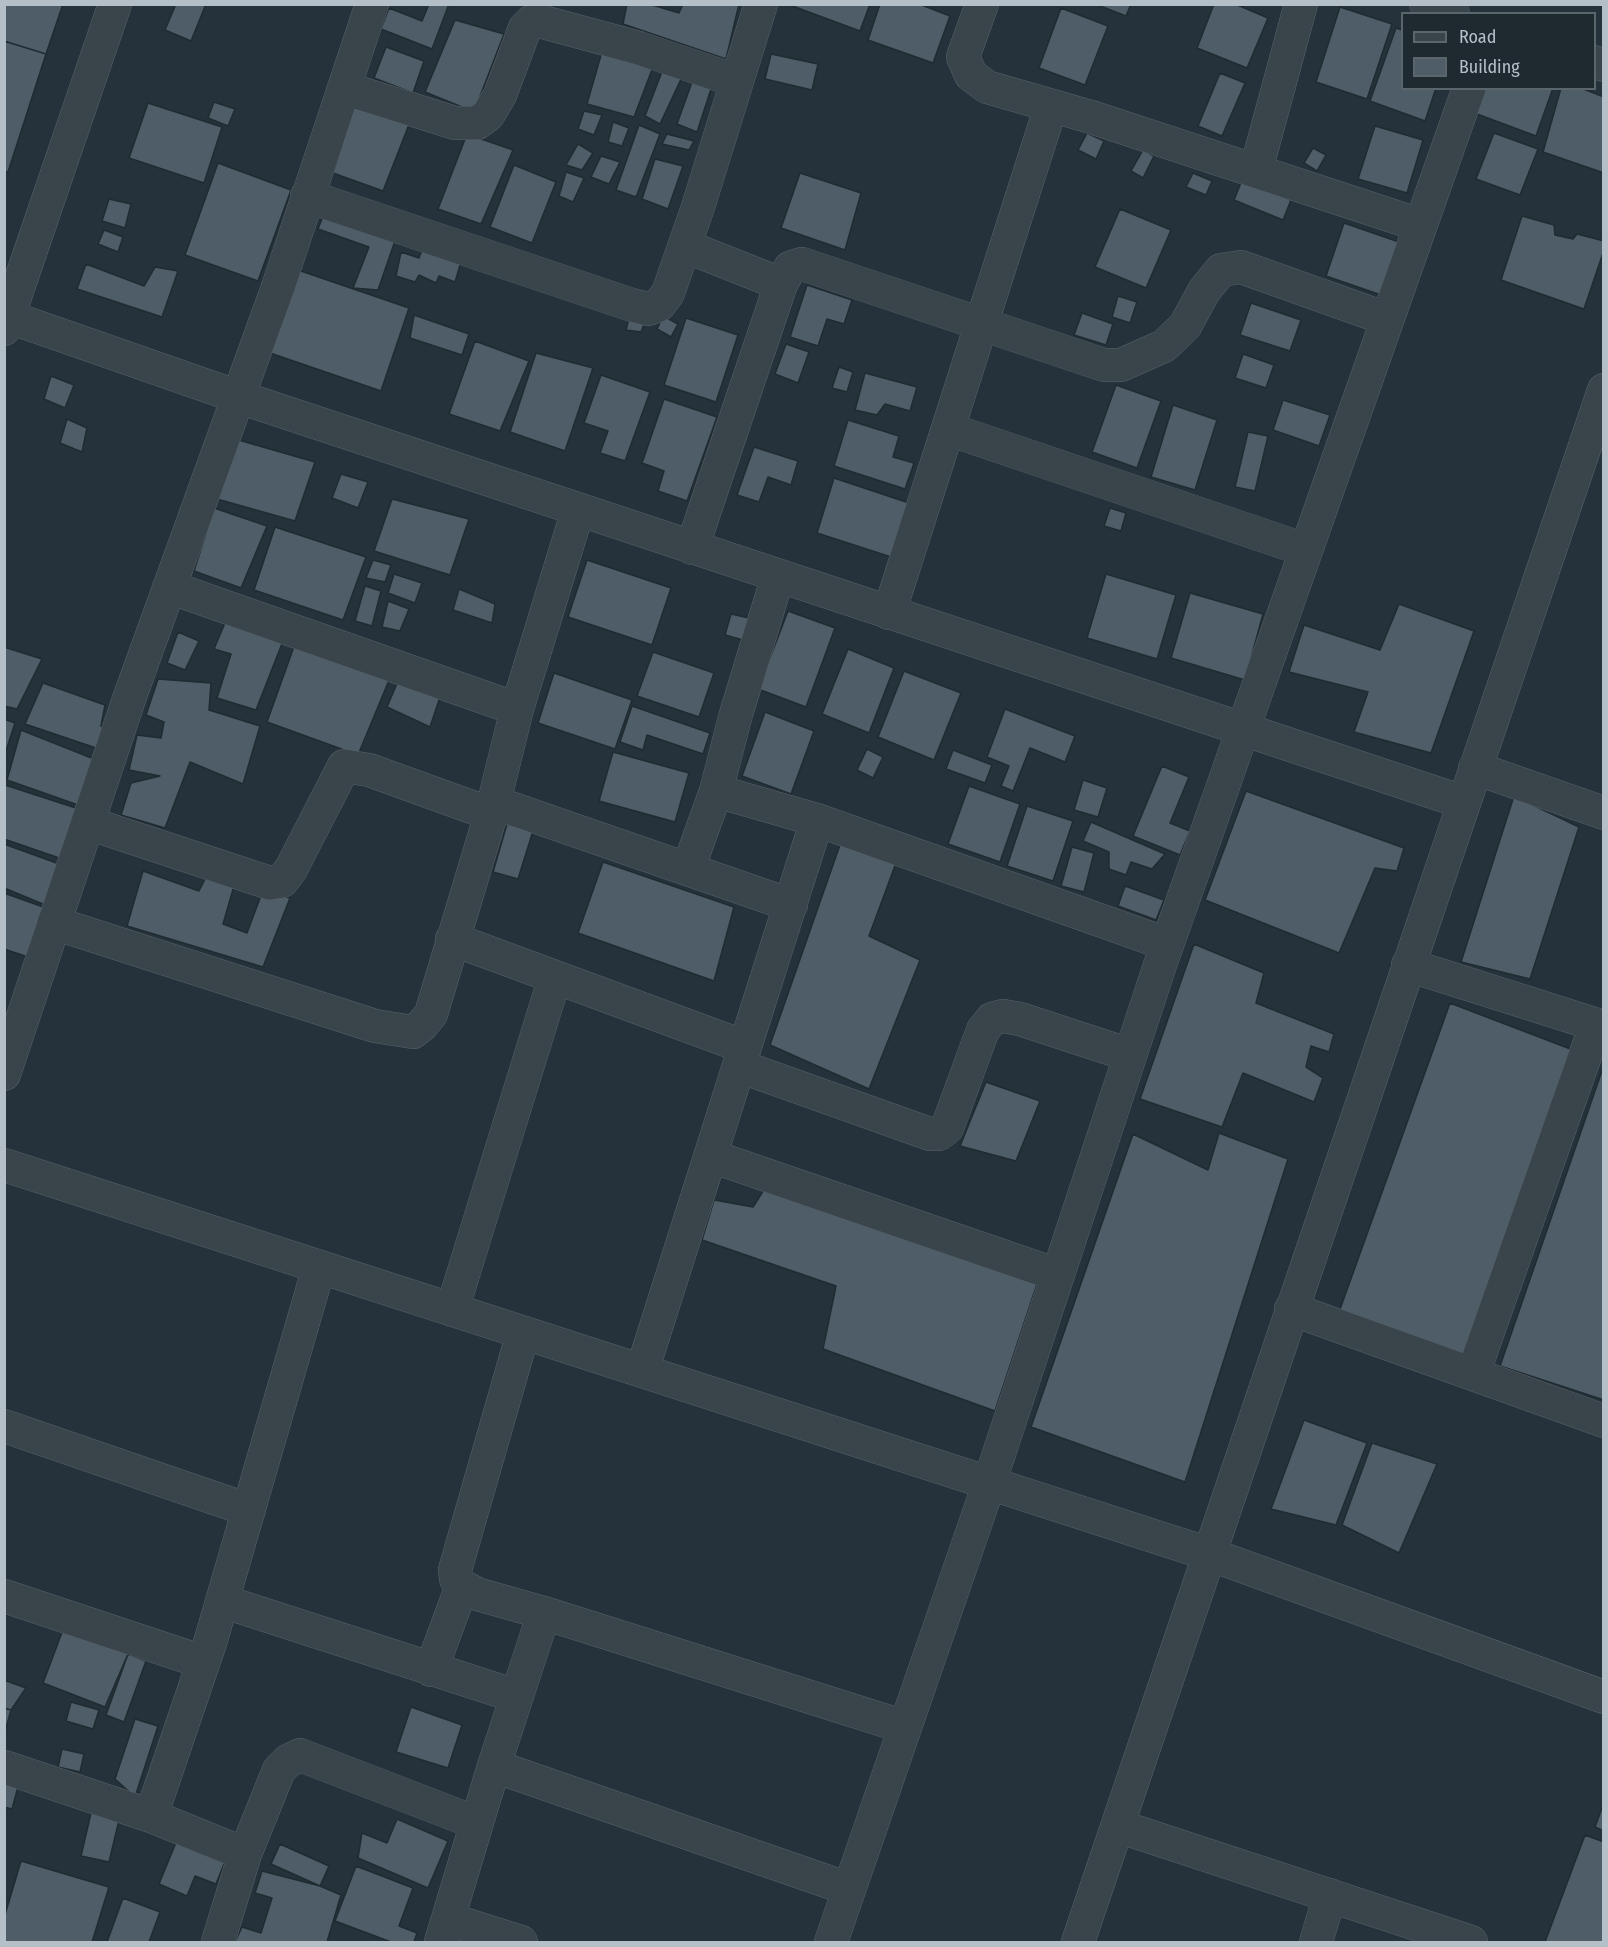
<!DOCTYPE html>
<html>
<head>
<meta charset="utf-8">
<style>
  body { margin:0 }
  #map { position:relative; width:1608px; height:1947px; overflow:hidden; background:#25323b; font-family:"Fira Sans Condensed",sans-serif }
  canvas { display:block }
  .frame { position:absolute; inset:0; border:6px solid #b5bfc7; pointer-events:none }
  .legend { position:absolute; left:1401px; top:12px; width:195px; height:78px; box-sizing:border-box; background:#1e2930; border:2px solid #5a656c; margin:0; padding:8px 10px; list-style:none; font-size:18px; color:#b5bfc7 }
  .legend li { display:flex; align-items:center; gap:12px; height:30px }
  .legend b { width:30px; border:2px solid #5a656c }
</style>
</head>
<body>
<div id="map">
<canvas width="1608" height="1947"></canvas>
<div class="frame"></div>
<ul class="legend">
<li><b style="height:8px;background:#39444b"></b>Road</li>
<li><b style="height:16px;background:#4e5d67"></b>Building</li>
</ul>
</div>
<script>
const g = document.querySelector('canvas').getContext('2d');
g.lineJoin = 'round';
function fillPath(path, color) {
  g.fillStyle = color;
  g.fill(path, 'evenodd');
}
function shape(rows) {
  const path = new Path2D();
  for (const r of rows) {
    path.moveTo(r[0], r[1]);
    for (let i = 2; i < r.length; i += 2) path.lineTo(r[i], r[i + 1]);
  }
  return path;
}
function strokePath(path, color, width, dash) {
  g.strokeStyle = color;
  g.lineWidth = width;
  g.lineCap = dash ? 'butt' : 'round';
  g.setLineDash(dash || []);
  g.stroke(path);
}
const building = shape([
  [4,4,63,4,46,54,4,41,4,4],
  [176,4,206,4,191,41,165,30,176,4],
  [429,4,449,4,432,49,381,29,389,8,422,21,429,4],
  [627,4,649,4,679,13,683,4,739,4,726,59,623,24,627,4],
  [787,4,870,4,860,31,787,4],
  [880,4,919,4,950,16,933,63,868,40,880,4],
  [1095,4,1131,4,1126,16,1095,4],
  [1214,4,1235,4,1268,18,1247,68,1197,48,1214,4],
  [1340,7,1392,24,1367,99,1316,82,1340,7],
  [1061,8,1108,26,1085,85,1039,68,1061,8],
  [455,20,504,34,474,112,425,92,455,20],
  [1396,28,1402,30,1402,88,1436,88,1425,121,1370,101,1396,28],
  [4,41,46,54,8,172,4,171,4,41],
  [386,47,424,61,413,93,374,78,386,47],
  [603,48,653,67,634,117,587,104,603,48],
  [771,54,818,64,812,90,765,79,771,54],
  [663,69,682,77,660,124,645,116,663,69],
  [1220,73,1245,83,1222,136,1198,126,1220,73],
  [692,82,712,86,697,132,677,124,692,82],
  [1477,88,1553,88,1536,136,1469,111,1477,88],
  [1561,88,1581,88,1604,97,1604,173,1543,152,1561,88],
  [214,102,235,109,228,126,208,118,214,102],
  [148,103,222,127,204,183,129,158,148,103],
  [354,106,410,122,383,191,333,173,354,106],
  [584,111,602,115,594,135,578,129,584,111],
  [613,122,629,128,622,146,608,142,613,122],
  [639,125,660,134,636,197,616,190,639,125],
  [1375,126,1423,140,1407,193,1358,179,1375,126],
  [1087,133,1104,141,1096,159,1078,150,1087,133],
  [1494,133,1538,149,1520,195,1476,179,1494,133],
  [467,134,513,150,481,224,438,209,467,134],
  [667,134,694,141,689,150,662,144,667,134],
  [578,144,593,153,582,170,566,165,578,144],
  [1313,148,1326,155,1317,171,1304,163,1313,148],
  [1143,150,1154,156,1143,178,1131,171,1143,150],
  [601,156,620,162,609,184,591,177,601,156],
  [655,159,683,166,668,209,642,199,655,159],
  [218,163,291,190,258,281,185,255,218,163],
  [514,165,556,182,532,243,490,227,514,165],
  [566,172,584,178,573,202,559,196,566,172],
  [800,173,861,193,845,250,781,228,800,173],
  [1193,173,1212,181,1206,195,1186,187,1193,173],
  [1242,180,1291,200,1283,220,1234,200,1242,180],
  [109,199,131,204,125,228,102,221,109,199],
  [1120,209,1171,230,1146,288,1095,267,1120,209],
  [324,214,396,238,378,290,353,288,369,247,318,229,324,214],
  [1522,216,1554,225,1555,235,1573,239,1577,234,1604,241,1604,250,1584,309,1501,280,1522,216],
  [1344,223,1399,242,1381,295,1326,276,1344,223],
  [104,230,123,237,118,252,98,244,104,230],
  [423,247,461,262,455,282,439,276,436,283,419,275,415,282,396,276,401,252,419,258,423,247],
  [86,264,144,286,155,267,178,271,162,317,77,289,86,264],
  [298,270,409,308,381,391,270,353,298,270],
  [807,285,852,300,844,324,827,319,818,346,790,337,807,285],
  [1118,296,1137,302,1130,323,1112,317,1118,296],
  [1251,303,1301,320,1290,351,1240,335,1251,303],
  [1082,313,1113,324,1106,345,1074,335,1082,313],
  [414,315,469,334,462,355,410,338,414,315],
  [663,316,678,324,671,337,657,329,663,316],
  [629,318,645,322,641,332,626,330,629,318],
  [686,318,738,335,716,402,664,385,686,318],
  [475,341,529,361,500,431,449,414,475,341],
  [786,344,809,352,798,383,775,374,786,344],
  [536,353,593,368,565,451,510,432,536,353],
  [1243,354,1274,365,1266,388,1235,378,1243,354],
  [839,367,853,372,847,392,832,388,839,367],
  [865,373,917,387,910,411,885,404,877,415,855,410,865,373],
  [601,375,650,392,625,461,600,453,608,431,584,423,601,375],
  [51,376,74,385,65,408,44,399,51,376],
  [1116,385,1161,401,1137,468,1092,452,1116,385],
  [664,399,717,417,687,501,658,491,664,471,642,463,664,399],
  [1283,400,1330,415,1319,446,1273,430,1283,400],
  [1173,405,1217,420,1195,490,1151,477,1173,405],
  [67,419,87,428,82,452,60,443,67,419],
  [848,420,899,436,893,457,914,463,905,489,834,466,848,420],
  [1248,432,1268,436,1255,491,1235,487,1248,432],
  [235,439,315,462,295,521,217,499,235,439],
  [754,447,798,461,791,485,768,477,759,502,737,495,754,447],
  [341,474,368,482,358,508,332,498,341,474],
  [834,478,909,503,891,557,817,533,834,478],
  [392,499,469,519,450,575,374,551,392,499],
  [214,508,267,526,241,588,194,571,214,508],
  [1110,508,1126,513,1121,531,1104,526,1110,508],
  [275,527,366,557,343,620,254,590,275,527],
  [373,560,391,565,385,582,366,578,373,560],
  [587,560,671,588,652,645,568,617,587,560],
  [394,574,422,583,415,603,388,593,394,574],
  [1106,574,1176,595,1157,659,1087,638,1106,574],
  [365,586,381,591,372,626,355,621,365,586],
  [459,589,495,604,492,623,453,610,459,589],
  [1190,593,1263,614,1245,680,1171,658,1190,593],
  [388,601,409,609,400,631,382,627,388,601],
  [1399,604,1474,631,1431,753,1354,732,1368,692,1289,672,1304,625,1380,650,1399,604],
  [788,611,835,628,806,707,758,689,788,611],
  [731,614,749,618,743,640,725,635,731,614],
  [227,618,285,636,256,710,217,698,231,654,214,649,227,618],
  [178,632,199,641,185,670,167,663,178,632],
  [297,638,392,673,358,755,267,722,297,638],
  [4,647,42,659,17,709,4,706,4,647],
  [848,649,894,668,869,733,822,714,848,649],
  [653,652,714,673,699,717,637,696,653,652],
  [904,671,961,693,934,760,878,737,904,671],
  [554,673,632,700,615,749,538,723,554,673],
  [158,679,211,683,209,710,260,726,243,784,190,762,165,828,121,815,131,783,160,776,129,770,137,735,161,738,164,722,146,715,158,679],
  [398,681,440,697,430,727,387,707,398,681],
  [43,683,105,705,101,726,108,730,99,749,25,724,43,683],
  [632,706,710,733,703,754,647,735,643,750,620,742,632,706],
  [1005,709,1075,736,1065,762,1030,748,1013,791,1001,786,1009,766,987,757,1005,709],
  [765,712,814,731,791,794,742,776,765,712],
  [4,719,15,723,4,757,4,719],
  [21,730,94,759,81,806,7,780,21,730],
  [867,749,883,757,873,778,857,770,867,749],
  [953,750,992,765,985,783,946,769,953,750],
  [613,752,689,773,675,822,599,801,613,752],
  [1162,766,1189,777,1170,823,1190,831,1180,855,1133,836,1162,766],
  [1083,780,1107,788,1098,817,1074,810,1083,780],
  [5,785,82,810,65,860,4,839,5,785],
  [969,786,1020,804,1000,862,948,844,969,786],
  [1246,791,1404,848,1397,871,1375,868,1339,953,1205,900,1246,791],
  [1514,796,1579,827,1530,979,1461,962,1514,796],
  [1027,806,1073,821,1053,881,1007,866,1027,806],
  [1091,822,1165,854,1152,869,1131,862,1126,875,1109,869,1109,852,1083,841,1091,822],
  [507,824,533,831,518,879,493,872,507,824],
  [841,842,896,863,869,936,920,960,869,1089,770,1045,841,842],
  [4,844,62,865,50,907,4,888,4,844],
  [1072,847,1094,853,1084,892,1061,886,1072,847],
  [603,862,734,907,714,981,578,933,603,862],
  [143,871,199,891,206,877,234,886,223,924,247,933,263,890,290,898,263,967,127,926,143,871],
  [1125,886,1164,900,1156,920,1118,906,1125,886],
  [4,893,46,908,28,957,4,949,4,893],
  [1194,944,1264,973,1256,1003,1334,1034,1329,1052,1311,1046,1306,1067,1323,1078,1314,1102,1243,1073,1222,1127,1140,1099,1194,944],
  [1450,1003,1573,1050,1471,1357,1339,1312,1450,1003],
  [1604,1065,1604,1400,1500,1366,1604,1065],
  [986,1082,1040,1101,1016,1161,960,1146,986,1082],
  [1219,1133,1288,1159,1185,1482,1031,1427,1133,1134,1208,1170,1219,1133],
  [765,1188,1037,1284,995,1411,823,1349,836,1286,702,1240,714,1200,753,1207,765,1188],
  [1304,1420,1367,1443,1336,1525,1271,1509,1304,1420],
  [1372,1443,1437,1464,1399,1553,1342,1525,1372,1443],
  [64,1627,128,1654,105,1707,43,1683,64,1627],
  [128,1654,146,1661,124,1722,106,1715,128,1654],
  [4,1680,26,1688,11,1710,4,1708,4,1680],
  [71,1702,99,1710,93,1729,66,1721,71,1702],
  [411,1707,462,1725,448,1768,396,1752,411,1707],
  [4,1708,11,1710,4,1735,4,1708],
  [135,1719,158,1726,135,1797,115,1779,135,1719],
  [62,1749,84,1754,80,1772,58,1767,62,1749],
  [4,1783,18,1787,12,1809,4,1807,4,1783],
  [1602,1808,1604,1809,1604,1831,1595,1827,1602,1808],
  [91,1813,119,1820,109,1862,81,1856,91,1813],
  [397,1819,448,1841,428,1888,358,1858,362,1833,387,1843,397,1819],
  [1585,1835,1604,1842,1604,1942,1545,1942,1585,1835],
  [177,1840,226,1859,216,1884,195,1876,187,1896,159,1884,177,1840],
  [280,1844,329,1866,320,1886,271,1864,280,1844],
  [21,1861,109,1887,92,1942,4,1942,4,1918,21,1861],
  [356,1866,413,1888,399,1926,417,1933,414,1942,391,1942,335,1921,356,1866],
  [262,1871,320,1886,341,1895,327,1942,235,1942,242,1927,261,1933,272,1898,255,1893,262,1871],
  [123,1898,160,1912,149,1942,107,1942,123,1898]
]);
fillPath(building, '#4e5d67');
strokePath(building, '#202b32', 1.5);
const minor = shape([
  [982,4,963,57,971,75,987,87,1091,117,1420,225],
  [1426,4,1453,14],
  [1594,62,1604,65],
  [344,88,455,123,477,123,488,115,500,95,525,28,531,22,543,22,639,48,737,81],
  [1256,170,1301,4],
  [307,196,632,305,648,309,659,305,668,293,698,207,761,4],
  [685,246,781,284],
  [9,317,236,396,1463,802],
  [4,329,115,4],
  [948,429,1306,550],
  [692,548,781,284,790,268,802,264,1104,365,1121,365,1164,346,1185,326,1204,291,1221,270,1241,267,1387,319],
  [778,576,736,714,716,791,817,820,1167,944],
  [169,587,517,709],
  [889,613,1051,106],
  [1475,768,1604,813],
  [493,802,791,905],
  [88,823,270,883,282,881,291,869,344,766,369,770,491,814],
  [688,869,716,791],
  [54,923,375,1026,413,1032,422,1025,431,1014,491,814,517,709,578,510],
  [452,939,745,1047],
  [1408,965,1604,1027],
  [739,1066,930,1134,939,1134,947,1128,983,1030,992,1019,1003,1016,1020,1019,1130,1055],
  [4,1074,130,696,278,287,372,4],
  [711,1156,1058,1275],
  [4,1165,1209,1554,1604,1697],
  [1291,1309,1604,1421],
  [452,1310,555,977],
  [523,1333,455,1570,456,1579,462,1586,477,1594,544,1613,905,1727],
  [642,1371,817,820],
  [1473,1374,1596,1025],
  [4,1426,249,1510],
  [4,1596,203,1662],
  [222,1601,516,1696],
  [431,1670,462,1586],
  [494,1766,849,1889],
  [4,1767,151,1816,245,1854,218,1942],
  [151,1816,210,1643,319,1267],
  [1118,1826,1471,1942],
  [245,1854,279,1770,288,1761,300,1755,477,1823],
  [448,1919,521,1942],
  [441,1942,494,1766,544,1613],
  [831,1942,989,1484,1160,965,1469,88],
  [1078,1942,1604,390],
  [1316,1942,1330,1895]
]);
strokePath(minor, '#576269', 34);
strokePath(minor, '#39444b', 33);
</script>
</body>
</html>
